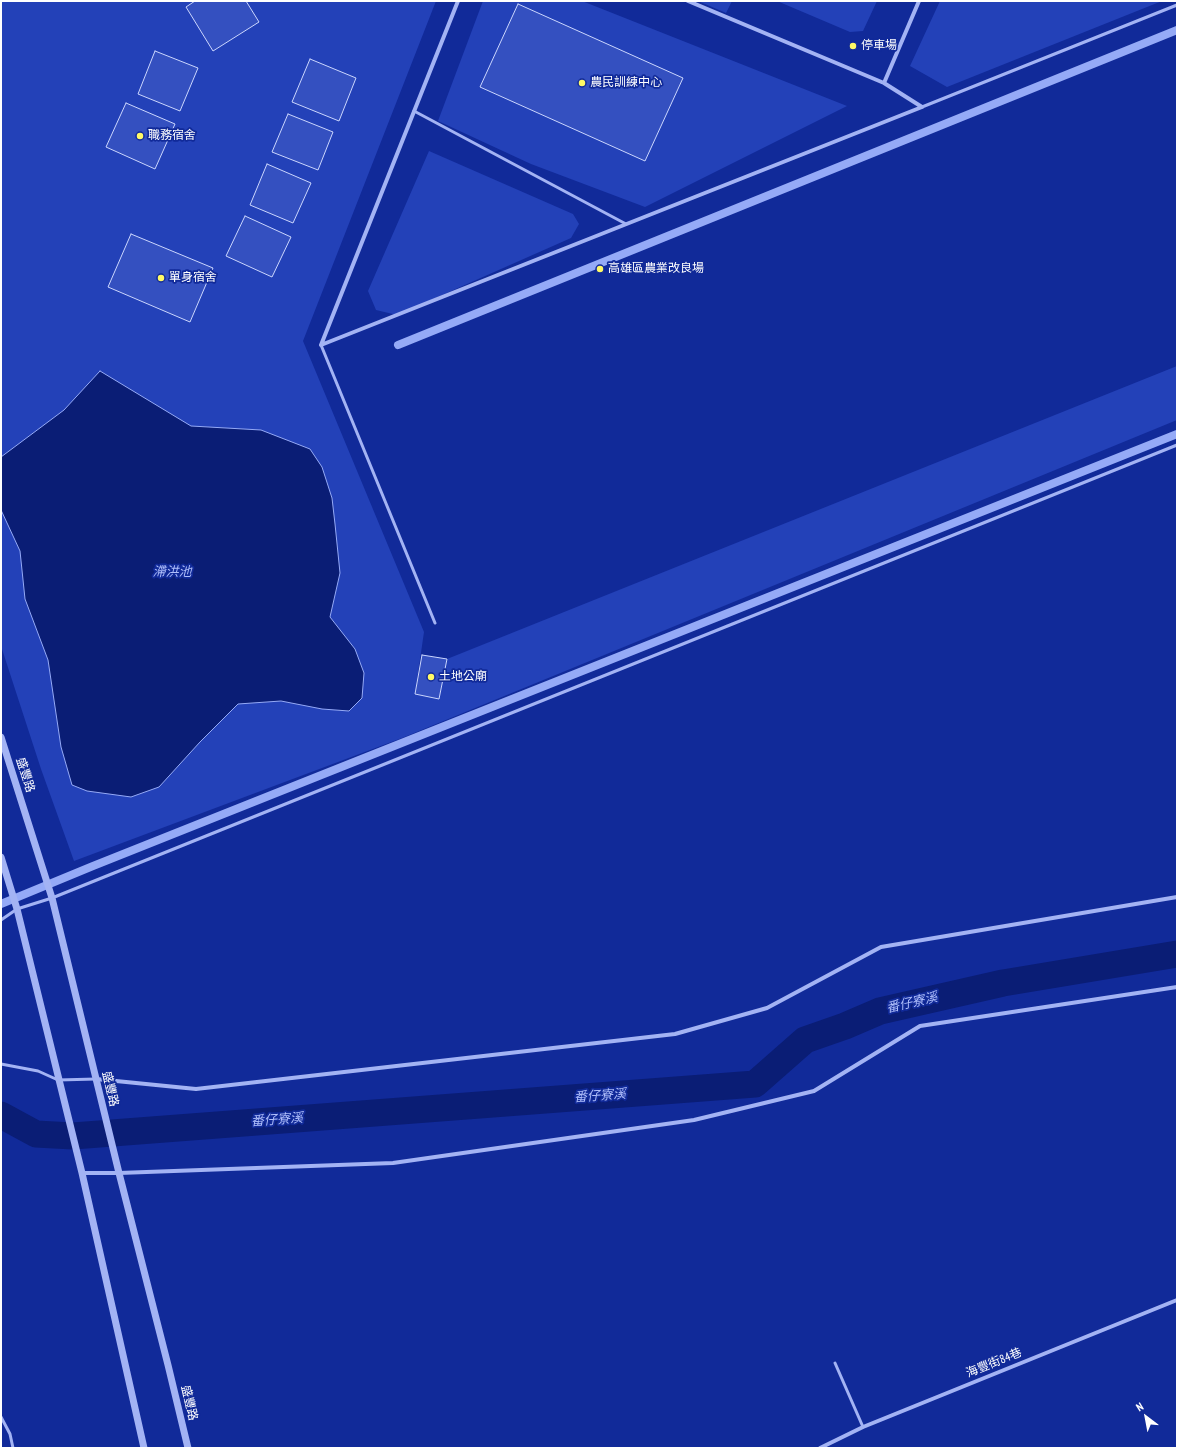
<!DOCTYPE html>
<html>
<head>
<meta charset="utf-8">
<style>
  body { margin:0 }
  #map { position:relative; width:1178px; height:1449px; overflow:hidden; background:#112a99; font-family:"PT Sans Narrow",sans-serif }
  canvas { display:block }
  .frame { position:absolute; inset:0; border:2px solid #fff; pointer-events:none }
  .north { position:absolute; left:1126px; top:1397px; width:40px; height:40px; -webkit-text-stroke:3px #112a99; paint-order:stroke; rotate:328deg; font-size:11px; font-weight:700; line-height:16px; text-align:center; color:#fff }
  .north::after { content:''; display:block; margin:auto; width:14px; height:18px; background:#fff; clip-path:polygon(50% 0,100% 100%,50% 72%,0 100%) }
</style>
</head>
<body>
<div id="map">
<canvas width="1178" height="1449"></canvas>
<div class="frame"></div>
<div class="north">N</div>
</div>
<script>
const g = document.querySelector('canvas').getContext('2d');
g.lineJoin = 'round';
function fillPath(path, color) {
  g.fillStyle = color;
  g.fill(path, 'evenodd');
}
function shape(rows) {
  const path = new Path2D();
  for (const r of rows) {
    path.moveTo(r[0], r[1]);
    for (let i = 2; i < r.length; i += 2) path.lineTo(r[i], r[i + 1]);
  }
  return path;
}
function strokePath(path, color, width, dash) {
  g.strokeStyle = color;
  g.lineWidth = width;
  g.lineCap = dash ? 'butt' : 'round';
  g.setLineDash(dash || []);
  g.stroke(path);
}
function write(font, color, halo, rows, align = 'center') {
  g.font = font + ' "PT Sans Narrow","Noto Sans TC",sans-serif';
  g.lineWidth = 3.5;
  g.setLineDash([]);
  g.textBaseline = 'middle';
  g.strokeStyle = halo;
  g.fillStyle = color;
  for (const [text, x, y, turn = 0] of rows) {
    g.save();
    g.translate(x, y);
    g.rotate((+turn || 0) * Math.PI / 180);
    g.textAlign = isNaN(turn) ? turn : align;
    if (halo) g.strokeText(text, 0, 0);
    g.fillText(text, 0, 0);
    g.restore();
  }
}
fillPath(shape([
  [1,1,436,1,303,341,424,632,415,694,439,699,447,659,1177,366,1177,420,402,738,74,861,41,769,1,646],
  [483,1,582,1,847,106,645,207,531,164,438,121],
  [698,1,732,1,726,13],
  [777,1,877,1,863,31,850,32],
  [940,1,1162,1,947,87,910,66],
  [429,151,573,214,579,224,571,238,397,315,376,310,368,291]
]), '#2341b8');
const water = shape([
  [100,371,191,426,261,430,310,449,322,467,332,498,335,524,340,573,330,617,355,649,364,673,362,698,349,711,322,709,281,701,238,704,200,742,159,787,131,797,87,791,72,785,61,747,48,660,25,599,20,551,1,510,1,457,64,410,100,371]
]);
fillPath(water, '#0a1d75');
strokePath(water, '#95aaf7', 1);
strokePath(shape([
  [398,345,1177,30],
  [1,904,93,866,1177,434]
]), '#95aaf7', 8);
strokePath(shape([
  [1,1115,36,1134,73,1136,755,1084,805,1040,845,1026,880,1011,1003,983,1177,954]
]), '#0a1d75', 27);
const building = shape([
  [195,1,246,1,259,22,213,51,186,7,195,1],
  [518,4,683,78,645,161,480,87,518,4],
  [155,51,198,68,180,111,138,94,155,51],
  [310,59,356,78,339,121,292,102,310,59],
  [126,103,175,124,155,169,106,147,126,103],
  [288,114,333,132,318,170,272,152,288,114],
  [267,164,311,183,293,223,250,205,267,164],
  [245,216,291,237,272,277,226,256,245,216],
  [131,234,213,268,190,322,108,287,131,234],
  [422,655,447,659,439,699,415,694,422,655]
]);
fillPath(building, '#3450c0');
strokePath(building, '#cbd6fe', 1);
strokePath(shape([
  [922,107,1177,5],
  [414,111,626,224],
  [321,345,435,623],
  [1,920,17,909,52,898,1177,445],
  [1,1064,38,1071,58,1080,96,1079],
  [835,1363,863,1427],
  [1,1417,10,1434,13,1448]
]), '#a3b3f4', 3);
strokePath(shape([
  [458,1,321,345,922,107,884,83,688,1],
  [884,83,919,1],
  [96,1079,196,1089,675,1034,767,1008,881,947,1177,897],
  [82,1173,119,1173,393,1163,694,1120,814,1091,920,1026,1177,987],
  [820,1448,863,1427,1177,1300]
]), '#a3b3f4', 4);
strokePath(shape([
  [1,737,52,898,119,1173,168,1365,188,1448],
  [1,857,17,909,82,1173,144,1448]
]), '#a3b3f4', 7);
for (const [x, y, r, color] of [
  [853,46,4,"#fff966"],
  [582,83,4,"#fff966"],
  [140,136,4,"#fff966"],
  [600,269,4,"#fff966"],
  [161,278,4,"#fff966"],
  [431,677,4,"#fff966"]
]) {
  const dot = new Path2D();
  dot.arc(x, y, r, 0, 2 * Math.PI);
  g.fillStyle = color;
  g.fill(dot);
  strokePath(dot, '#112a99', 1.5);
}
write('12px', '#fff', '#112a99', [
  ["停車場",861,46],
  ["農民訓練中心",590,83],
  ["職務宿舍",148,136],
  ["高雄區農業改良場",608,269],
  ["單身宿舍",169,278],
  ["土地公廟",439,677]
], 'left');
write('12px', '#fff', '#112a99', [
  ["盛豐路",25,775,72],
  ["盛豐路",110,1089,77],
  ["海豐街84巷",994,1363,-22],
  ["盛豐路",189,1403,77]
]);
write('italic 13px', '#b0bffb', '#112a99', [
  ["滯洪池",172,572],
  ["番仔寮溪",912,1003,-13],
  ["番仔寮溪",600,1096,-4],
  ["番仔寮溪",277,1120,-4]
]);
</script>
</body>
</html>
